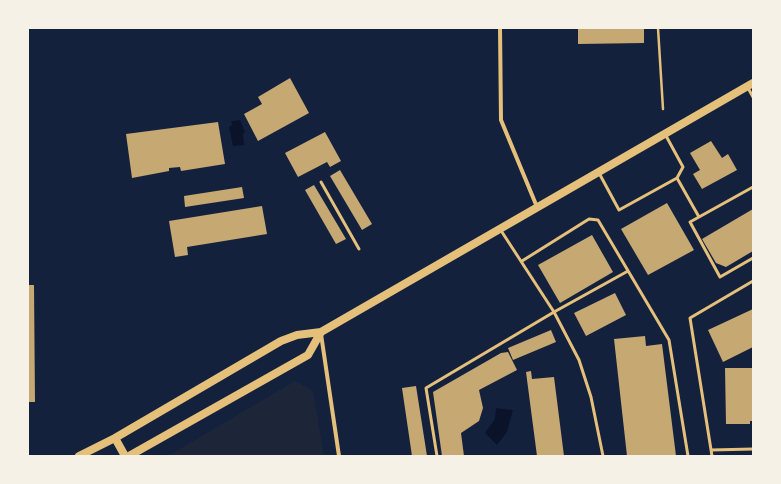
<!DOCTYPE html>
<html>
<head>
<meta charset="utf-8">
<style>
  body { margin:0 }
  #map { position:relative; width:781px; height:484px; overflow:hidden; background:#14213d; font-family:"DejaVu Sans",sans-serif }
  canvas { display:block }
  .frame { position:absolute; inset:0; border:29px solid #f6f1e7; pointer-events:none }
</style>
</head>
<body>
<div id="map">
<canvas width="781" height="484"></canvas>
<div class="frame"></div>
</div>
<script>
const g = document.querySelector('canvas').getContext('2d');
g.lineJoin = 'round';
function fillPath(path, color) {
  g.fillStyle = color;
  g.fill(path, 'evenodd');
}
function shape(rows) {
  const path = new Path2D();
  for (const r of rows) {
    path.moveTo(r[0], r[1]);
    for (let i = 2; i < r.length; i += 2) path.lineTo(r[i], r[i + 1]);
  }
  return path;
}
function strokePath(path, color, width, dash) {
  g.strokeStyle = color;
  g.lineWidth = width;
  g.lineCap = dash ? 'butt' : 'round';
  g.setLineDash(dash || []);
  g.stroke(path);
}
fillPath(shape([
  [295,381,313,391,324,456,168,456]
]), '#1d2539');
fillPath(shape([
  [240,120,245,132,243,134,244,145,233,146,229,127,232,125,231,121],
  [496,408,513,410,507,432,497,445,485,433,495,419]
]), '#0b132b');
fillPath(shape([
  [578,28,644,28,644,43,578,44],
  [290,78,309,113,258,141,244,114,262,104,258,97],
  [218,122,225,164,181,171,180,167,169,168,169,171,132,178,126,134],
  [325,132,341,161,330,167,327,162,298,177,285,153],
  [711,141,722,158,728,154,737,170,702,189,693,174,700,170,690,153],
  [340,170,372,224,362,230,330,176],
  [314,185,346,239,336,244,305,190],
  [242,187,244,198,185,207,184,196],
  [667,203,694,250,648,275,621,229],
  [262,206,267,234,187,247,188,255,175,257,169,221],
  [753,209,753,251,726,267,716,263,702,239],
  [592,235,613,272,560,303,538,265],
  [28,285,34,285,35,402,28,402],
  [615,293,626,315,586,336,574,313],
  [753,309,753,347,723,362,708,330],
  [551,330,556,342,513,360,508,348],
  [645,336,646,346,662,344,676,456,627,456,614,339],
  [508,352,517,370,479,390,483,408,479,421,461,433,464,456,442,456,433,392,501,353],
  [725,368,753,368,753,421,750,421,750,424,726,424],
  [531,371,532,379,554,377,564,456,537,456,526,372],
  [416,386,427,456,412,456,402,388]
]), '#c6a872');
strokePath(shape([
  [658,28,663,109]
]), '#e5c07b', 2.5);
strokePath(shape([
  [748,88,753,97],
  [599,173,619,210,677,178,683,167,665,134],
  [677,178,699,217],
  [321,182,359,249],
  [753,187,690,222,720,277,753,258],
  [500,229,554,312,579,360,591,397,603,456],
  [522,261,589,219,598,220,669,340,688,456],
  [711,450,753,449],
  [437,456,426,388,554,312,628,271],
  [712,456,690,318,753,281]
]), '#e5c07b', 3);
strokePath(shape([
  [500,28,501,120,537,207],
  [321,334,339,456]
]), '#e5c07b', 4);
strokePath(shape([
  [115,438,125,456],
  [79,456,115,438,281,341,297,335,321,332,753,83],
  [129,456,308,355,321,332]
]), '#e5c07b', 8);
</script>
</body>
</html>
